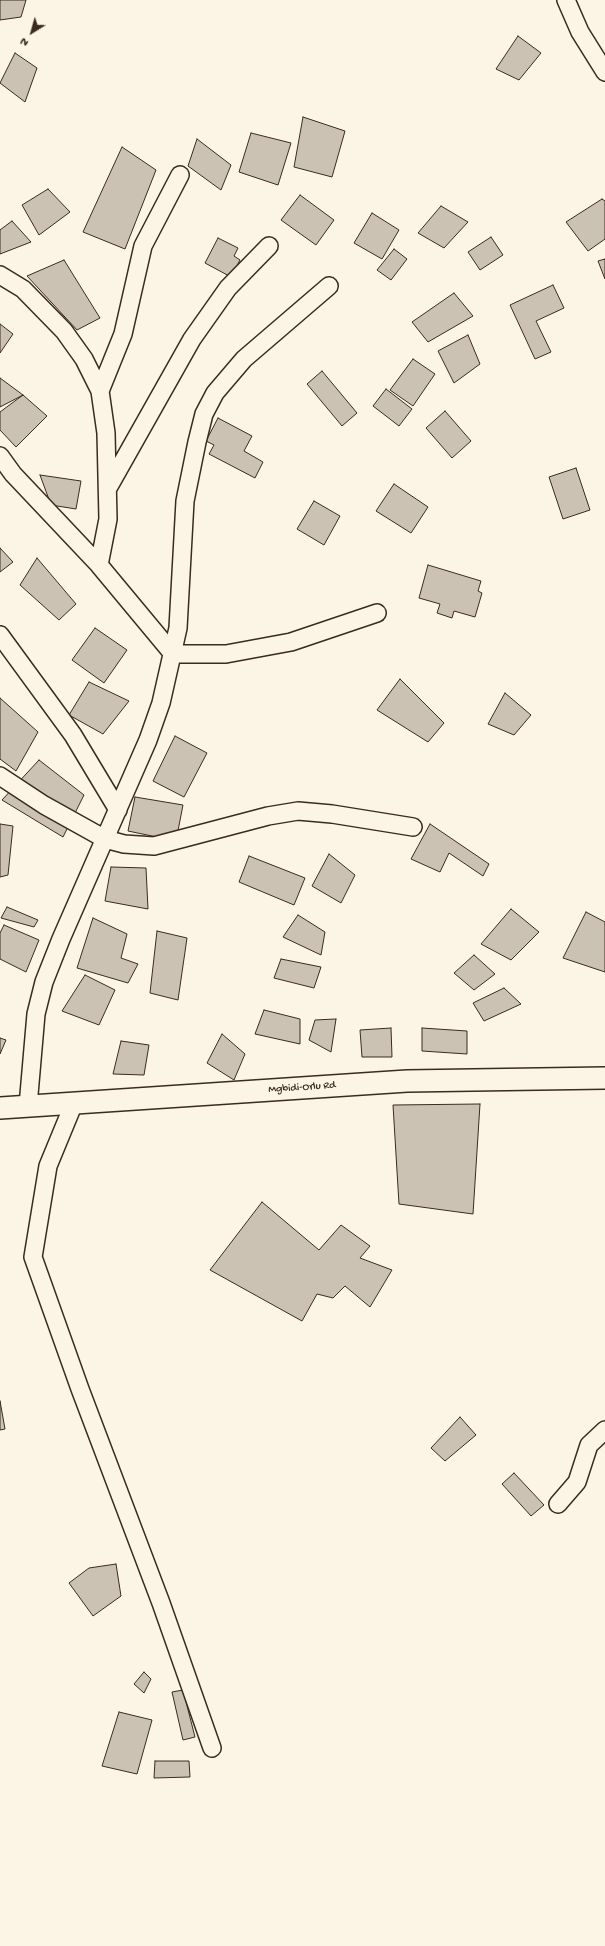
<!DOCTYPE html>
<html>
<head>
<meta charset="utf-8">
<style>
  body { margin:0 }
  #map { position:relative; width:605px; height:1946px; overflow:hidden; background:#fcf5e5; font-family:"Gochi Hand",sans-serif }
  canvas { display:block }
  .north { position:absolute; left:12px; top:12px; width:40px; height:40px; -webkit-text-stroke:3px #fcf5e5; paint-order:stroke; rotate:217deg; font-size:11px; font-weight:700; line-height:16px; text-align:center; color:#3b2a1e }
  .north::after { content:''; display:block; margin:auto; width:14px; height:18px; background:#3b2a1e; clip-path:polygon(50% 0,100% 100%,50% 72%,0 100%) }
</style>
</head>
<body>
<div id="map">
<canvas width="605" height="1946"></canvas>
<div class="north">N</div>
</div>
<script>
const g = document.querySelector('canvas').getContext('2d');
g.lineJoin = 'round';
function fillPath(path, color) {
  g.fillStyle = color;
  g.fill(path, 'evenodd');
}
function shape(rows) {
  const path = new Path2D();
  for (const r of rows) {
    path.moveTo(r[0], r[1]);
    for (let i = 2; i < r.length; i += 2) path.lineTo(r[i], r[i + 1]);
  }
  return path;
}
function strokePath(path, color, width, dash) {
  g.strokeStyle = color;
  g.lineWidth = width;
  g.lineCap = dash ? 'butt' : 'round';
  g.setLineDash(dash || []);
  g.stroke(path);
}
function write(font, color, halo, rows, align = 'center') {
  g.font = font + ' "Gochi Hand",sans-serif';
  g.lineWidth = 3;
  g.setLineDash([]);
  g.textBaseline = 'middle';
  g.strokeStyle = halo;
  g.fillStyle = color;
  for (const [text, x, y, turn = 0] of rows) {
    g.save();
    g.translate(x, y);
    g.rotate((+turn || 0) * Math.PI / 180);
    g.textAlign = isNaN(turn) ? turn : align;
    if (halo) g.strokeText(text, 0, 0);
    g.fillText(text, 0, 0);
    g.restore();
  }
}
const building = shape([
  [0,0,26,0,21,17,0,20,0,0],
  [518,36,541,53,519,80,496,69,518,36],
  [15,53,37,68,25,102,0,83,15,53],
  [303,117,345,131,332,177,294,167,303,117],
  [251,133,291,143,278,185,239,172,251,133],
  [197,139,231,165,221,190,188,166,197,139],
  [122,147,156,170,125,249,83,232,122,147],
  [48,189,70,212,39,235,22,205,48,189],
  [300,195,334,220,316,245,281,220,300,195],
  [602,199,605,201,605,239,588,251,566,222,602,199],
  [441,206,468,222,444,248,418,233,441,206],
  [372,213,399,230,382,259,354,243,372,213],
  [12,221,31,242,0,254,0,230,12,221],
  [491,237,503,255,480,270,468,252,491,237],
  [218,238,238,248,234,256,240,260,231,277,205,263,218,238],
  [394,249,407,259,391,280,377,270,394,249],
  [605,259,605,279,598,261,605,259],
  [64,260,100,318,77,330,27,276,64,260],
  [553,285,564,308,536,321,551,352,535,359,510,305,553,285],
  [454,293,473,316,428,342,412,322,454,293],
  [0,324,13,334,0,353,0,324],
  [468,335,480,364,454,383,438,351,468,335],
  [413,359,435,374,413,406,390,390,413,359],
  [322,371,357,413,342,426,307,384,322,371],
  [0,378,23,395,0,407,0,378],
  [386,389,412,409,399,426,373,406,386,389],
  [23,395,47,416,16,447,0,430,0,412,23,395],
  [445,411,471,441,452,458,426,428,445,411],
  [218,418,252,436,244,451,263,462,255,478,209,454,214,445,206,441,218,418],
  [576,468,590,510,563,519,549,477,576,468],
  [40,475,81,481,76,509,51,505,40,475],
  [394,484,428,507,411,533,376,511,394,484],
  [314,501,340,516,324,545,297,529,314,501],
  [0,548,13,562,0,572,0,548],
  [37,558,76,604,59,620,20,585,37,558],
  [428,565,481,581,478,591,482,593,475,617,454,611,452,618,437,613,440,604,419,598,428,565],
  [95,628,127,650,104,683,72,660,95,628],
  [400,679,444,723,428,742,377,710,400,679],
  [89,682,129,701,103,734,69,715,89,682],
  [505,693,531,715,514,735,488,724,505,693],
  [0,698,38,732,16,771,0,759,0,698],
  [175,736,207,753,184,797,153,781,175,736],
  [39,760,84,795,63,837,2,800,39,760],
  [135,797,183,805,176,841,128,831,135,797],
  [0,824,13,826,8,875,0,877,0,824],
  [430,824,489,864,483,876,449,853,440,872,411,859,430,824],
  [329,854,355,875,341,903,312,886,329,854],
  [249,856,305,878,294,905,239,882,249,856],
  [111,867,146,868,148,909,105,901,111,867],
  [7,907,38,920,34,927,1,918,7,907],
  [511,909,539,932,511,960,481,944,511,909],
  [586,912,605,922,605,972,563,958,586,912],
  [298,915,325,932,321,955,283,937,298,915],
  [93,918,127,934,121,958,138,964,128,983,77,968,93,918],
  [4,925,39,940,26,972,0,959,0,933,4,925],
  [157,931,187,938,178,1000,150,993,157,931],
  [474,955,495,974,474,990,454,973,474,955],
  [281,959,321,967,314,988,274,978,281,959],
  [85,975,115,990,99,1025,62,1011,85,975],
  [504,988,521,1004,484,1021,473,1003,504,988],
  [264,1010,300,1019,300,1044,255,1034,264,1010],
  [336,1019,331,1052,309,1040,315,1020,336,1019],
  [391,1028,392,1057,362,1057,360,1030,391,1028],
  [422,1028,467,1031,467,1054,422,1051,422,1028],
  [222,1034,245,1054,234,1080,207,1063,222,1034],
  [0,1038,6,1040,0,1054,0,1038],
  [121,1041,149,1045,144,1075,113,1074,121,1041],
  [480,1104,473,1214,399,1204,393,1105,480,1104],
  [262,1202,319,1250,341,1225,370,1246,360,1258,392,1270,370,1307,345,1286,333,1298,317,1294,302,1321,210,1270,262,1202],
  [0,1401,5,1429,0,1430,0,1401],
  [460,1417,476,1435,445,1461,431,1448,460,1417],
  [514,1473,544,1505,531,1516,502,1484,514,1473],
  [116,1564,121,1596,93,1616,69,1583,89,1568,116,1564],
  [144,1672,151,1679,144,1693,134,1684,144,1672],
  [183,1690,195,1737,183,1740,172,1692,183,1690],
  [119,1712,152,1720,137,1774,102,1766,119,1712],
  [155,1761,189,1761,190,1777,154,1778,155,1761]
]);
fillPath(building, '#ccc2b3');
strokePath(building, '#3b2a1e', 1);
const minor = shape([
  [566,0,580,32,605,72],
  [0,275,23,289,64,331,84,359,100,391,106,433,108,519,99,565],
  [100,391,123,334,143,246,180,175],
  [0,456,13,474,99,565,173,654,226,654,291,642,377,613],
  [108,488,192,339,228,288,269,246],
  [0,635,73,735,118,810],
  [0,776,44,805,105,839,124,844,154,846,268,816,298,811,332,814,413,827],
  [74,1103,48,1166,33,1257,80,1389,161,1603,212,1748],
  [28,1106,36,1014,44,982,61,939,148,740,161,703,178,628,185,501,197,442,204,414,215,393,244,359,329,286],
  [558,1504,577,1482,589,1445,605,1430]
]);
const major = shape([
  [0,1108,407,1081,605,1078]
]);
strokePath(minor, '#3b2a1e', 20);
strokePath(major, '#3b2a1e', 24);
strokePath(minor, '#fcf5e5', 17);
strokePath(major, '#fcf5e5', 21);
write('11px', '#3b2a1e', '#fcf5e5', [
  ["Mgbidi-Orlu Rd",302,1088,-4]
]);
</script>
</body>
</html>
